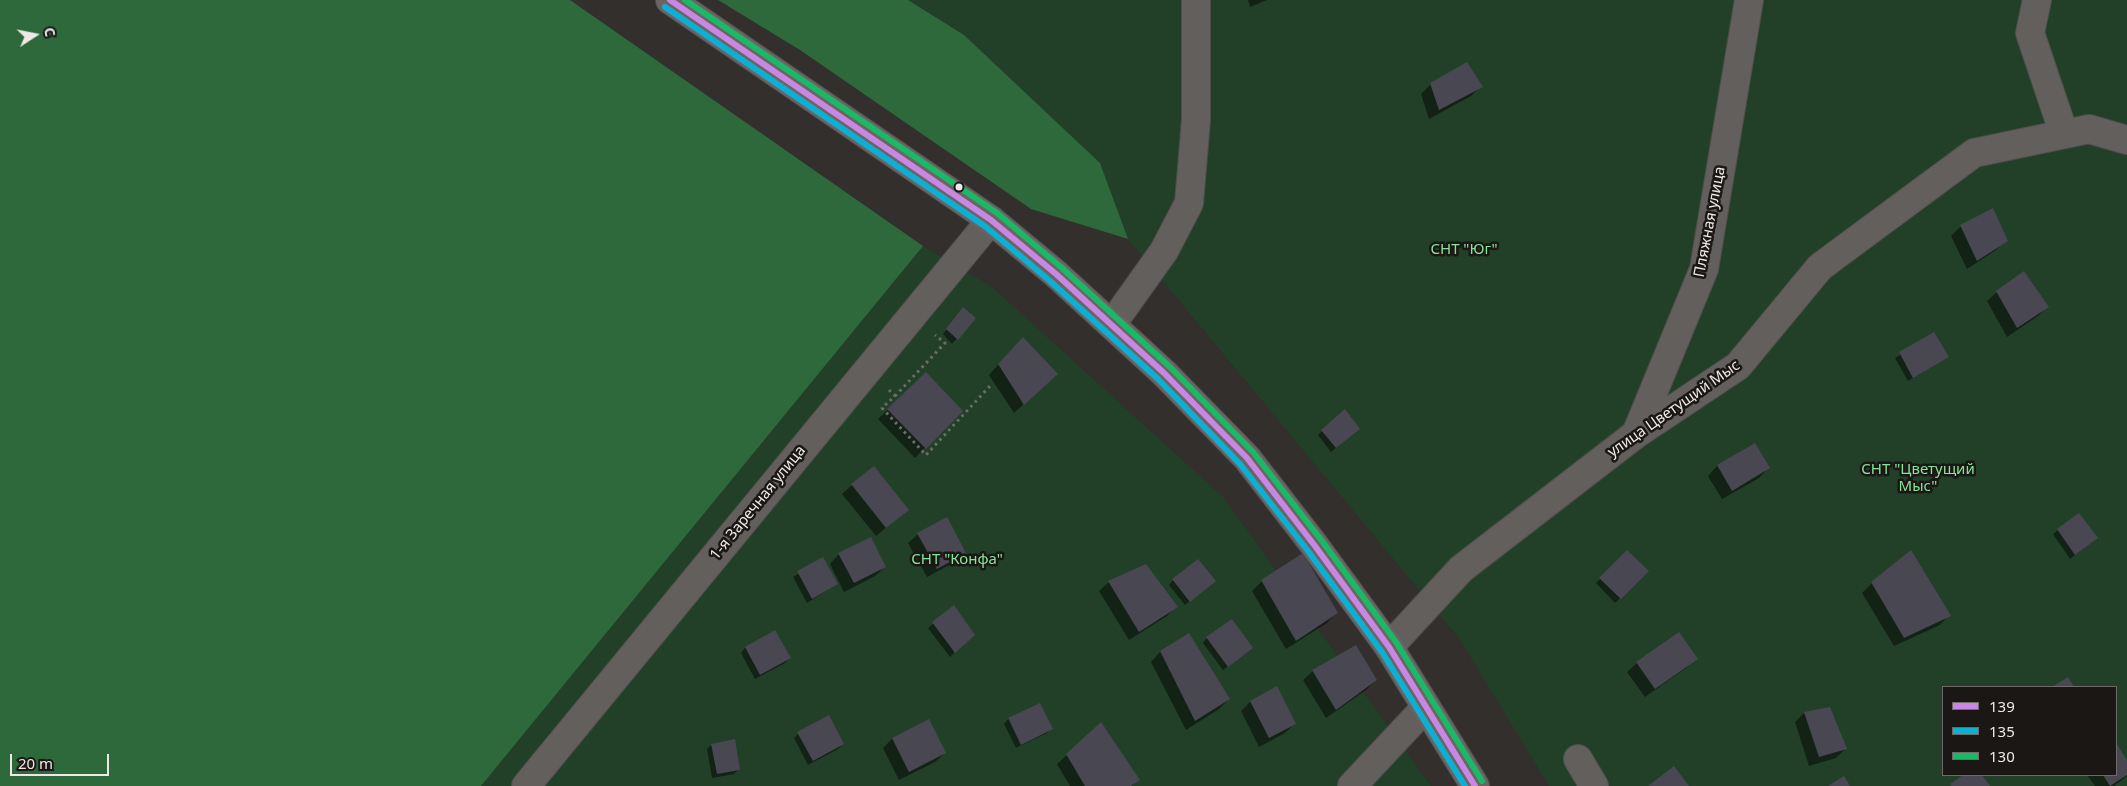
<!DOCTYPE html>
<html>
<head>
<meta charset="utf-8">
<style>
  body { margin:0 }
  #map { position:relative; width:2127px; height:786px; overflow:hidden; background:#322f2d; font-family:"Noto Sans",sans-serif }
  canvas { display:block }
  .legend { position:absolute; left:1942px; top:686px; width:175px; height:90px; box-sizing:border-box; background:#1a1715; border:1px solid #6f6b69; margin:0; padding:6px 9px; list-style:none; font-size:15px; color:#eee9e6 }
  .legend li { display:flex; align-items:center; gap:10px; height:25px }
  .legend b { width:25px; border:1px solid #6f6b69 }
  .north { position:absolute; left:10px; top:10px; width:50px; height:50px; -webkit-text-stroke:4px #1a1715; paint-order:stroke; rotate:79deg; font-size:14px; font-weight:700; line-height:20px; text-align:center; color:#eee9e6 }
  .north::after { content:''; display:block; margin:auto; width:18px; height:22px; background:#eee9e6; clip-path:polygon(50% 0,100% 100%,50% 72%,0 100%) }
  .scale { position:absolute; left:10px; top:754px; width:99px; height:22px; box-sizing:border-box; border:2px solid #eee9e6; border-top:0; padding-left:6px; font-size:15px; line-height:18px; white-space:nowrap; color:#eee9e6; -webkit-text-stroke:4px #1a1715; paint-order:stroke }
</style>
</head>
<body>
<div id="map">
<canvas width="2127" height="786"></canvas>
<ul class="legend">
<li><b style="height:6px;background:#c787e3"></b>139</li>
<li><b style="height:6px;background:#0dafd3"></b>135</li>
<li><b style="height:6px;background:#1ab867"></b>130</li>
</ul>
<div class="north">С</div>
<div class="scale">20 m</div>
</div>
<script>
const g = document.querySelector('canvas').getContext('2d');
g.lineJoin = 'round';
function fillPath(path, color) {
  g.fillStyle = color;
  g.fill(path, 'evenodd');
}
function shape(rows) {
  const path = new Path2D();
  for (const r of rows) {
    path.moveTo(r[0], r[1]);
    for (let i = 2; i < r.length; i += 2) path.lineTo(r[i], r[i + 1]);
  }
  return path;
}
function strokePath(path, color, width, dash) {
  g.strokeStyle = color;
  g.lineWidth = width;
  g.lineCap = dash ? 'butt' : 'round';
  g.setLineDash(dash || []);
  g.stroke(path);
}
function write(font, color, halo, rows, align = 'center') {
  g.font = font + ' "Noto Sans",sans-serif';
  g.lineWidth = 5;
  g.setLineDash([]);
  g.textBaseline = 'middle';
  g.strokeStyle = halo;
  g.fillStyle = color;
  for (const [text, x, y, turn = 0] of rows) {
    g.save();
    g.translate(x, y);
    g.rotate((+turn || 0) * Math.PI / 180);
    g.textAlign = isNaN(turn) ? turn : align;
    if (halo) g.strokeText(text, 0, 0);
    g.fillText(text, 0, 0);
    g.restore();
  }
}
fillPath(shape([
  [908,0,2127,0,2127,786,1549,786,1459,638,1128,239,1100,163,964,35],
  [1943,687,2116,687,2116,775,1943,775],
  [923,246,992,287,1223,497,1431,786,481,786]
]), '#224028');
fillPath(shape([
  [0,0,570,0,923,246,481,786,0,786],
  [718,0,908,0,964,35,1100,163,1128,239,1031,209,800,50]
]), '#2d693b');
fillPath(shape([
  [1248,0,1267,0,1250,7],
  [1431,84,1481,86,1471,96,1429,119,1421,94],
  [1961,226,2006,240,1996,250,1967,269,1951,236],
  [1997,292,2047,307,2038,316,2007,337,1987,301],
  [959,314,974,318,952,344,943,334],
  [1934,334,1947,357,1908,381,1895,358],
  [1013,348,1047,383,1014,413,989,375],
  [926,373,961,411,915,458,878,419],
  [1322,431,1354,433,1331,452,1318,435],
  [1754,444,1768,468,1759,478,1722,499,1708,476,1717,466],
  [852,485,907,510,876,536,842,494],
  [2058,530,2097,538,2070,559,2053,534],
  [918,534,965,552,955,562,927,577,908,543],
  [1627,551,1647,571,1615,603,1596,583],
  [839,554,885,567,875,576,844,592,830,564],
  [1302,555,1336,613,1327,623,1286,649,1252,591,1262,581],
  [822,559,837,584,807,603,793,577],
  [1173,580,1209,586,1185,605,1169,585],
  [1109,582,1176,606,1167,616,1129,640,1099,591],
  [1872,583,1949,615,1940,625,1894,646,1862,593],
  [954,607,969,639,950,657,928,628],
  [775,632,789,658,785,663,755,679,741,653,745,648],
  [1189,634,1229,699,1219,709,1186,730,1151,662,1160,652],
  [1207,638,1247,652,1223,670,1203,643],
  [1696,659,1686,668,1645,697,1627,672,1637,663],
  [1313,671,1376,680,1366,690,1326,718,1303,680],
  [1277,688,1295,723,1285,733,1259,747,1241,711,1250,702],
  [1039,705,1051,729,1047,733,1016,748,1004,724,1008,719],
  [1829,709,1846,748,1836,758,1809,766,1795,722,1804,713],
  [929,721,945,753,935,762,899,780,883,748,892,739],
  [798,734,843,744,838,749,808,765,794,738],
  [711,745,739,769,734,774,712,778,707,749],
  [2116,745,2127,762,2127,776,2114,786,2095,786,2087,775,2116,775],
  [1067,755,1138,780,1132,786,1070,786,1057,764]
]), '#0007');
fillPath(shape([
  [1467,62,1483,87,1439,110,1430,83],
  [1993,208,2008,241,1977,261,1960,225],
  [2024,271,2049,307,2017,328,1996,291],
  [963,307,976,318,958,340,946,329],
  [1934,332,1949,357,1913,378,1899,352],
  [1023,337,1058,374,1024,405,998,364],
  [926,372,963,411,926,449,887,409],
  [1345,409,1360,429,1336,448,1321,430],
  [1755,443,1770,468,1732,491,1717,465],
  [874,466,909,510,886,528,851,484],
  [2079,513,2098,538,2075,555,2057,529],
  [947,517,966,553,937,569,917,533],
  [871,537,886,567,854,583,838,553],
  [1627,550,1649,571,1621,599,1599,578],
  [1911,550,1951,616,1904,638,1871,582],
  [1303,553,1338,613,1296,641,1261,580],
  [823,557,838,584,812,599,797,571],
  [1198,559,1216,581,1190,602,1172,579],
  [1146,564,1178,607,1139,632,1108,581],
  [954,605,975,635,955,653,932,622],
  [1232,619,1253,648,1228,667,1206,637],
  [775,630,791,658,760,675,745,647],
  [1679,632,1698,659,1655,689,1636,662],
  [1189,633,1230,699,1195,721,1160,651],
  [1356,645,1377,680,1336,710,1312,670],
  [2068,677,2074,687,2052,687],
  [1277,686,1296,724,1269,738,1250,701],
  [1040,703,1053,729,1021,745,1008,718],
  [1830,707,1847,749,1819,757,1804,712],
  [829,715,844,744,813,761,797,732],
  [929,719,946,753,909,772,892,738],
  [1101,722,1140,780,1131,786,1085,786,1066,754],
  [735,739,740,770,717,774,711,744],
  [2116,743,2127,760,2127,775,2110,786,2103,775,2116,775],
  [1674,766,1689,786,1648,786],
  [1963,775,1982,775,1990,786,1951,786,1950,784],
  [1844,776,1850,786,1828,786]
]), '#484752');
const minor = shape([
  [2037,0,2030,33,2064,134],
  [1112,324,1164,251,1189,203,1196,120,1196,0],
  [1636,434,1704,269,1749,0],
  [1389,647,1461,569,1636,434,1738,366,1820,267,1974,153,2089,129,2127,140],
  [1578,759,1594,786],
  [526,786,991,220],
  [1352,786,1426,707]
]);
const major = shape([
  [670,0,991,220,1056,274,1164,373,1247,458,1315,546,1389,647,1475,786]
]);
strokePath(minor, '#504e4c', 30);
strokePath(major, '#504e4c', 30);
strokePath(shape([
  [889,390,895,396,882,408,926,455,990,386],
  [895,396,945,343,935,335]
]), '#6e6c6b', 3, [2.5, 4]);
strokePath(minor, '#625f5d', 28);
strokePath(major, '#6d6363', 28);
strokePath(shape([
  [670,0,991,220,1056,274,1164,373,1247,458,1315,546,1389,647,1475,786]
]), '#c787e3', 6);
strokePath(shape([
  [665,7,986,227,1050,281,1158,379,1240,464,1308,551,1382,652,1465,786]
]), '#0dafd3', 6);
strokePath(shape([
  [685,0,997,213,1062,268,1170,367,1253,452,1322,541,1396,642,1482,781]
]), '#1ab867', 6);
for (const [x, y, r, color] of [
  [959,187,4.5,"#eee9e6"]
]) {
  const dot = new Path2D();
  dot.arc(x, y, r, 0, 2 * Math.PI);
  g.fillStyle = color;
  g.fill(dot);
  strokePath(dot, '#1a1715', 2);
}
write('15px', '#eee9e6', '#1a1715', [
  ["Пляжная улица",1710,222,-79],
  ["улица Цветущий Мыс",1674,409,-35],
  ["1-я Заречная улица",758,503,-51]
]);
write('15px', '#86e498', '#1a1715', [
  ["СНТ \"Юг\"",1464,250],
  ["СНТ \"Цветущий",1918,470],
  ["Мыс\"",1918,487],
  ["СНТ \"Конфа\"",957,560]
]);
</script>
</body>
</html>
